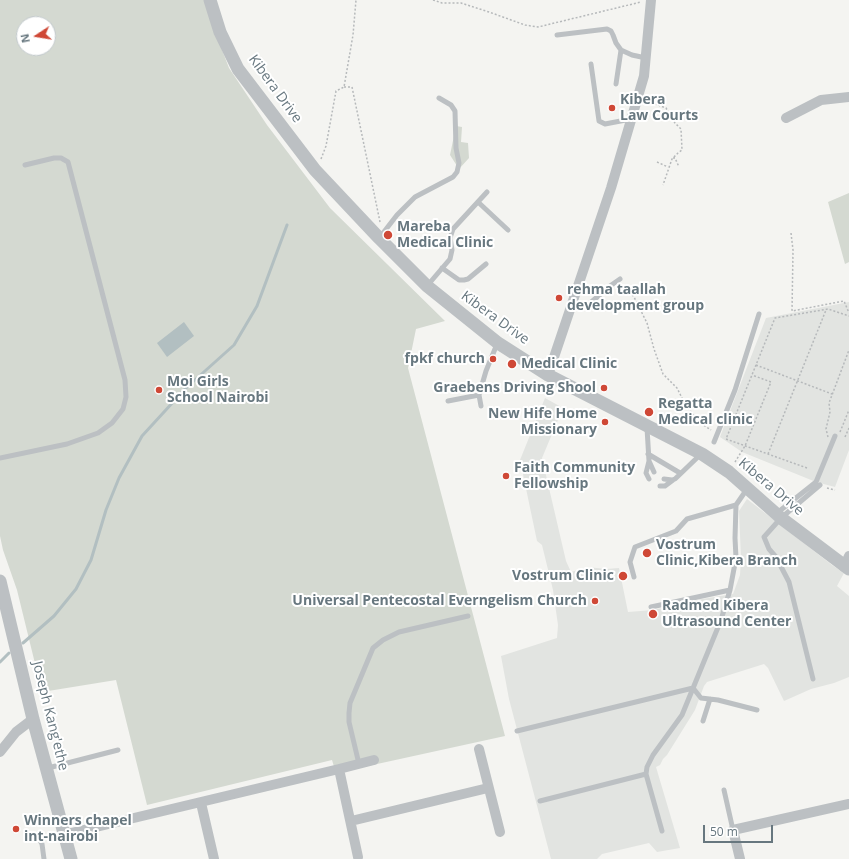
<!DOCTYPE html>
<html>
<head>
<meta charset="utf-8">
<style>
  body { margin:0 }
  #map { position:relative; width:849px; height:859px; overflow:hidden; background:#f4f4f1; font-family:"Open Sans",sans-serif }
  canvas { display:block }
  .north { position:absolute; left:16px; top:16px; width:40px; height:40px; box-sizing:border-box; background:#fff; border:1px solid #c2c9cc; border-radius:50%; rotate:258deg; font-size:11px; font-weight:700; line-height:16px; text-align:center; color:#67777f }
  .north::after { content:''; display:block; margin:auto; width:14px; height:18px; background:#cf4836; clip-path:polygon(50% 0,100% 100%,50% 72%,0 100%) }
  .scale { position:absolute; left:703px; top:825px; width:70px; height:18px; box-sizing:border-box; border:2px solid #67777f; border-top:0; padding-left:5px; font-size:12px; line-height:14px; white-space:nowrap; color:#67777f; -webkit-text-stroke:3px #fff; paint-order:stroke }
</style>
</head>
<body>
<div id="map">
<canvas width="849" height="859"></canvas>
<div class="north">N</div>
<div class="scale">50 m</div>
</div>
<script>
const g = document.querySelector('canvas').getContext('2d');
g.lineJoin = 'round';
function fillPath(path, color) {
  g.fillStyle = color;
  g.fill(path, 'evenodd');
}
function shape(rows) {
  const path = new Path2D();
  for (const r of rows) {
    path.moveTo(r[0], r[1]);
    for (let i = 2; i < r.length; i += 2) path.lineTo(r[i], r[i + 1]);
  }
  return path;
}
function strokePath(path, color, width, dash) {
  g.strokeStyle = color;
  g.lineWidth = width;
  g.lineCap = dash ? 'butt' : 'round';
  g.setLineDash(dash || []);
  g.stroke(path);
}
function write(font, color, halo, rows, align = 'center') {
  g.font = font + ' "Open Sans",sans-serif';
  g.lineWidth = 4;
  g.setLineDash([]);
  g.textBaseline = 'middle';
  g.strokeStyle = halo;
  g.fillStyle = color;
  for (const [text, x, y, turn = 0] of rows) {
    g.save();
    g.translate(x, y);
    g.rotate((+turn || 0) * Math.PI / 180);
    g.textAlign = isNaN(turn) ? turn : align;
    if (halo) g.strokeText(text, 0, 0);
    g.fillText(text, 0, 0);
    g.restore();
  }
}
fillPath(shape([
  [849,302,849,450,835,487,816,482,742,452,720,437,766,318],
  [545,398,563,408,542,458,566,561,571,572,587,567,606,569,619,568,628,612,653,610,702,599,733,594,740,575,741,558,739,511,747,499,832,565,844,573,837,586,849,596,849,677,834,683,811,689,784,701,768,668,764,664,707,682,704,686,695,710,667,755,663,759,660,765,656,767,680,848,657,852,649,843,602,854,597,859,551,859,509,699,501,656,557,638,558,625,553,590,542,545,537,541,520,460]
]), '#e2e4e1');
fillPath(shape([
  [0,0,205,0,210,19,229,68,267,125,330,208,445,321,416,329,408,368,505,736,336,773,332,760,147,805,116,680,42,692,17,590,3,550,0,536],
  [24,24,48,24,48,48,24,48],
  [456,126,462,127,461,142,468,143,469,158,459,169,450,155],
  [849,193,849,262,845,264,828,202]
]), '#d4d9d1');
fillPath(shape([
  [184,322,194,336,167,357,157,343]
]), '#b2bfc1');
strokePath(shape([
  [23,643,54,616,76,589,91,560,106,510,119,478,142,436,186,388,234,345,257,306,287,225],
  [0,662,9,653]
]), '#b2bfc1', 3);
strokePath(shape([
  [433,0,442,3,461,3,489,12,525,25,538,27,641,2],
  [344,87,352,87,380,222],
  [647,101,666,108,675,123,681,129,682,150,678,153,672,159,663,185],
  [673,158,675,158,679,167],
  [321,159,326,146,336,91,344,87,353,35,356,0],
  [657,162,668,167],
  [791,233,793,250,792,311,844,301,849,313],
  [625,285,634,297,647,323,654,349,663,374,677,388,685,404,699,422,711,430],
  [756,365,832,394],
  [840,432,849,410],
  [828,437,826,429,830,412,829,403,849,350],
  [845,437,849,428],
  [768,454,826,310],
  [735,462,745,446,771,382,752,375],
  [807,468,726,439,775,318,828,309,849,316],
  [827,488,835,490]
]), '#b6b9bb', 1.5, [2, 2]);
strokePath(shape([
  [557,35,607,29,611,31,613,35,616,43,621,50,632,55,646,58],
  [591,64,599,121,605,124,631,119],
  [616,84,621,50],
  [478,202,508,230],
  [380,237,397,215,415,197,453,177,457,172,459,163,456,148,455,111,451,105,439,98],
  [442,268,459,280,464,280,468,279,486,264],
  [427,286,450,259,452,250,450,238,453,229,487,192],
  [573,304,589,304,610,286,620,279],
  [479,395,481,406],
  [448,401,479,395,486,371,497,344],
  [647,428,649,461,654,472],
  [714,442,735,390,759,314],
  [648,454,680,473],
  [0,458,67,444,98,433,112,423,123,409,126,397,125,380,68,162,61,158,54,158,25,165],
  [649,461,646,473,649,479],
  [664,479,672,480,675,479,701,454],
  [660,486,665,486,673,480],
  [777,513,816,482,835,436],
  [634,577,630,562,635,547,676,531,687,519,736,505],
  [651,607,730,590],
  [813,679,789,582,776,557,769,549,764,537,781,518,820,485],
  [703,721,710,699],
  [517,731,693,688,701,698,718,700,757,710],
  [359,764,349,722,349,713,350,703,373,648,383,640,399,632,468,616],
  [48,768,118,750],
  [724,790,733,830],
  [540,801,646,774],
  [662,831,646,774,647,767,653,755,682,715,721,620,730,590,736,558,735,538,736,505,747,489],
  [37,835,42,844,44,859]
]), '#bcc0c3', 5);
strokePath(shape([
  [786,118,821,100,849,97],
  [548,375,611,188,644,76,651,0],
  [844,567,849,556],
  [479,749,500,832],
  [0,752,16,732,33,719],
  [339,769,374,760],
  [201,803,214,859],
  [351,821,488,788],
  [65,836,71,833,339,769,358,857],
  [740,859,733,830,849,804]
]), '#bcc0c3', 10);
strokePath(shape([
  [210,0,220,32,238,69,315,170,379,238,427,286,498,343,548,375,702,454,729,472,781,518,849,569],
  [0,581,33,719,71,859]
]), '#bcc0c3', 13);
for (const [x, y, r, color] of [
  [612,108,4,"#cf4836"],
  [388,235,5,"#cf4836"],
  [559,298,4,"#cf4836"],
  [493,359,4,"#cf4836"],
  [512,364,5,"#cf4836"],
  [604,388,4,"#cf4836"],
  [159,390,4,"#cf4836"],
  [649,412,5,"#cf4836"],
  [605,422,4,"#cf4836"],
  [506,476,4,"#cf4836"],
  [647,553,5,"#cf4836"],
  [623,576,5,"#cf4836"],
  [595,601,4,"#cf4836"],
  [653,614,5,"#cf4836"],
  [16,829,4,"#cf4836"]
]) {
  const dot = new Path2D();
  dot.arc(x, y, r, 0, 2 * Math.PI);
  g.fillStyle = color;
  g.fill(dot);
  strokePath(dot, '#fff', 1.5);
}
write('14px', '#67777f', '#fff', [
  ["Kibera Drive",275,89,54],
  ["Kibera Drive",495,318,36],
  ["Kibera Drive",771,487,40],
  ["Joseph Kang'ethe",50,716,76]
]);
write('bold 14px', '#67777f', '#fff', [
  ["Kibera",620,100],
  ["Law Courts",620,116],
  ["Mareba",397,227],
  ["Medical Clinic",397,243],
  ["rehma taallah",567,290],
  ["development group",567,306],
  ["fpkf church",485,359,"right"],
  ["Medical Clinic",521,364],
  ["Moi Girls",167,382],
  ["School Nairobi",167,398],
  ["Graebens Driving Shool",596,388,"right"],
  ["Regatta",658,404],
  ["Medical clinic",658,420],
  ["New Hife Home",597,414,"right"],
  ["Missionary",597,430,"right"],
  ["Faith Community",514,468],
  ["Fellowship",514,484],
  ["Vostrum",656,545],
  ["Clinic,Kibera Branch",656,561],
  ["Vostrum Clinic",614,576,"right"],
  ["Universal Pentecostal Everngelism Church",587,601,"right"],
  ["Radmed Kibera",662,606],
  ["Ultrasound Center",662,622],
  ["Winners chapel",24,821],
  ["int-nairobi",24,837]
], 'left');
</script>
</body>
</html>
